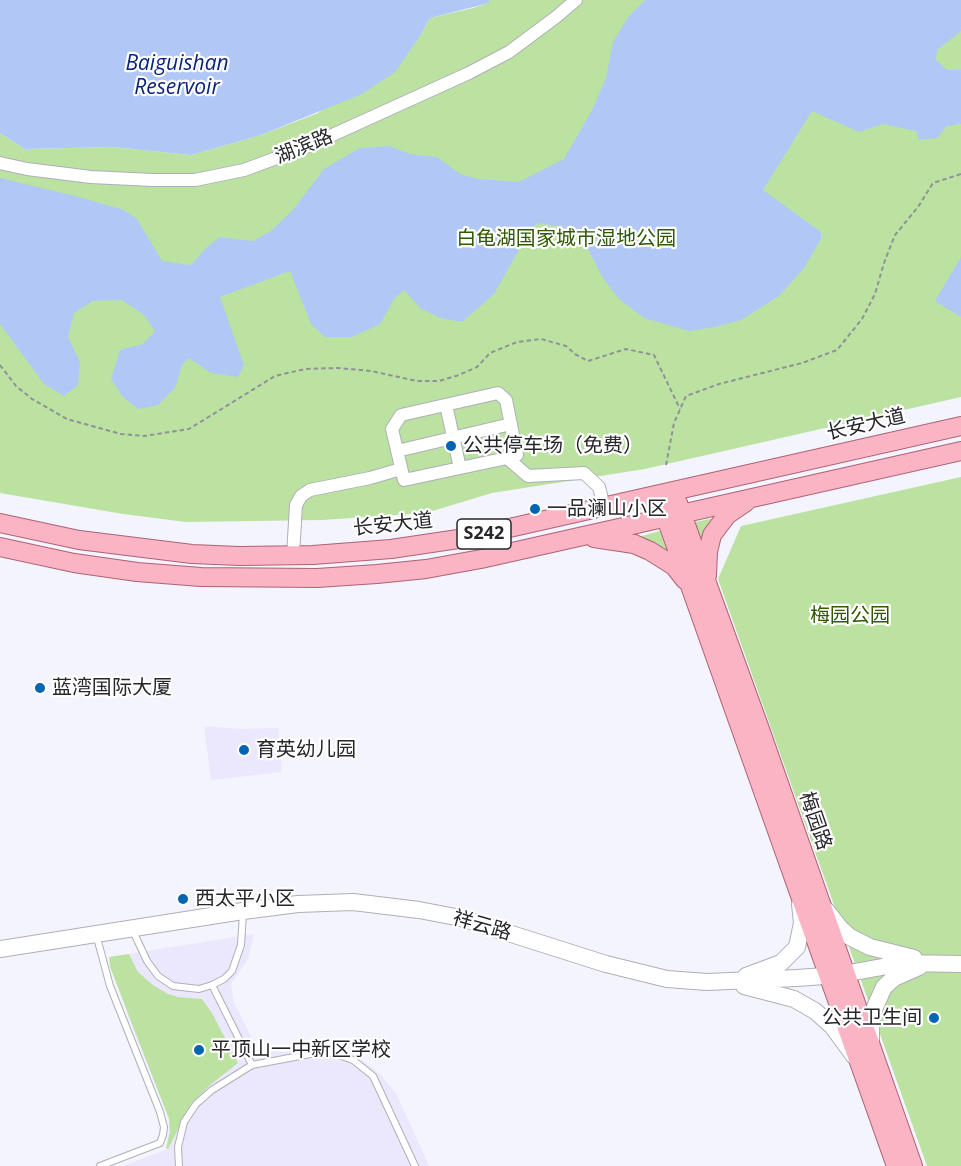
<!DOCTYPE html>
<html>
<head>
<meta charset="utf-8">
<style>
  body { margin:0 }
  canvas { display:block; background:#f3f4fd }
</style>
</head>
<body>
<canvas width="961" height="1166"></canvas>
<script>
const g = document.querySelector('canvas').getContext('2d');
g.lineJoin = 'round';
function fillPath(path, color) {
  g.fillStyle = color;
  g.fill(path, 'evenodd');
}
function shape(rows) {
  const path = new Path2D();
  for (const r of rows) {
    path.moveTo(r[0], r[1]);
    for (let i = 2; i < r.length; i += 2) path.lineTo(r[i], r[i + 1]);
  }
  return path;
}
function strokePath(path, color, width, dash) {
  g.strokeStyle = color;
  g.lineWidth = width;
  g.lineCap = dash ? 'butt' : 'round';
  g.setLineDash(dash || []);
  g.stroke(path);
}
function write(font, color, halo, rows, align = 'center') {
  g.font = font + ' "Open Sans","Noto Sans SC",sans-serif';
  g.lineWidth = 4.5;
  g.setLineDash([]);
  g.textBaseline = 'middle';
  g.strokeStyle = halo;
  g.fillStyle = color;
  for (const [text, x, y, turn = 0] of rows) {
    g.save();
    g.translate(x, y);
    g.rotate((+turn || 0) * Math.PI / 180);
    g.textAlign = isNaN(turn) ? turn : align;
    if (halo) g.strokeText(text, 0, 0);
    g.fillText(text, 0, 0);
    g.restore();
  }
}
fillPath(shape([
  [204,726,240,729,278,728,282,772,211,780],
  [254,934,248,959,231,984,234,1002,259,1053,293,1047,340,1047,362,1060,380,1074,396,1093,429,1166,123,1166,167,1149,169,1125,169,1119,130,1022,109,957]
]), '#ebe7fd');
fillPath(shape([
  [489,0,961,0,961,397,645,469,492,493,426,513,322,520,186,522,123,514,0,493,0,133,25,149,112,147,191,155,261,135,318,113,420,36,430,18,473,8,488,3],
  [961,477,961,1166,927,1166,718,579,741,526],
  [719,517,703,549,695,522],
  [660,531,669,555,634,538],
  [129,954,138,972,153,985,168,994,178,997,202,999,212,1013,238,1063,210,1085,191,1104,168,1149,166,1148,170,1132,169,1119,110,967,109,957]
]), '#bce2a2');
fillPath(shape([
  [0,0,489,0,489,3,430,18,420,36,395,72,362,94,261,135,191,155,112,147,25,149,0,133],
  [645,0,961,0,961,31,937,50,936,60,947,70,961,70,961,124,947,126,937,138,919,140,916,131,883,124,859,132,812,111,763,190,821,232,821,239,804,268,779,296,741,320,715,327,689,331,644,318,619,299,603,278,582,238,562,227,538,223,530,230,494,294,462,322,440,318,420,308,404,290,394,299,380,324,352,337,325,337,311,324,290,271,220,297,244,365,238,377,211,373,189,358,182,365,175,388,158,405,138,409,123,397,111,379,120,350,143,344,155,331,144,315,122,300,93,301,74,313,68,337,80,362,78,385,64,396,44,384,0,324,0,178,75,196,124,210,137,219,162,261,191,265,207,247,220,237,253,241,271,231,293,210,324,169,360,148,389,146,410,154,437,157,460,174,478,179,519,182,564,159,592,110,606,78,613,42,629,16],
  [961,257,961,317,935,301]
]), '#b1c7f5');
const service = shape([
  [133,931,147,961,158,976,173,986,199,989,212,985,224,979,232,971,241,945,243,913],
  [96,934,110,986,160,1112,164,1127,163,1135,160,1143,100,1166],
  [212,985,252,1065],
  [179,1166,178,1147,184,1122,196,1104,212,1090,252,1065,321,1052,333,1053,353,1060,373,1076,415,1166]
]);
const minor = shape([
  [0,163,27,169,91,177,152,180,195,180,244,170,306,147,469,73,509,52,556,17,576,0],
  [446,405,460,468],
  [397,451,511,424],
  [507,458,517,455,506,400,498,393,401,415,392,429,404,480,507,458,528,476,584,473,599,487,604,507],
  [293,555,296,505,301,496,310,490,370,478,401,469]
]);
const secondary = shape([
  [826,910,840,928,850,937,870,947,914,958],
  [0,949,243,911,298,904,353,902,419,910,461,918,606,964,667,979,707,982,797,978,838,975,904,963,961,964],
  [746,976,781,963,797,947,802,923,800,904],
  [744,986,794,999,815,1011,832,1026,854,1056],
  [871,1041,871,1022,875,1007,884,987,894,978,919,967]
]);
const primary = shape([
  [678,503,761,732,913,1166],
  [662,507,896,1166],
  [0,523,79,540,192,554,239,556,313,555,391,549,465,538,961,426],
  [594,538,634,544,650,551,674,566,685,580],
  [0,547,74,563,137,572,201,577,317,578,377,574,426,569,481,559,961,451],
  [707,576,708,552,712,535,727,515,746,502]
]);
strokePath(service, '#aeafb8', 8);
strokePath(minor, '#aeafb8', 14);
strokePath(secondary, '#aeafb8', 18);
strokePath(primary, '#ae6274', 20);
strokePath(shape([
  [0,365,16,386,32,399,67,419,121,434,144,436,189,429,275,376,305,369,338,368,371,371,417,381,439,381,459,375,477,367,490,353,517,342,541,339,566,346,575,354,588,361,626,349,654,355,680,409],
  [666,465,674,423,686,396,719,384,802,363,837,350,862,319,875,294,884,263,895,235,918,207,933,183,961,174]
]), '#919298', 2, [4.5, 3]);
strokePath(service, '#fff', 6);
strokePath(minor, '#fff', 12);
strokePath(secondary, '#fff', 16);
strokePath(primary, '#fab4c3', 18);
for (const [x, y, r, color] of [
  [451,446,6,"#0265b2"],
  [535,509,6,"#0265b2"],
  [40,688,6,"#0265b2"],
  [244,750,6,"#0265b2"],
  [183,899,6,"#0265b2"],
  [934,1018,6,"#0265b2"],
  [199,1050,6,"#0265b2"]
]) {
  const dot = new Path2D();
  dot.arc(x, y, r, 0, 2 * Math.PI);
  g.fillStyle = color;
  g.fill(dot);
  strokePath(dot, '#fff', 2);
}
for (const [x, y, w] of [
  [484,534,54]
]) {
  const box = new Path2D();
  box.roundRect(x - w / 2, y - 15, w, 30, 4.5);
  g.fillStyle = '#fff';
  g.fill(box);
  strokePath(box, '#27272b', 1.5);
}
write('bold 18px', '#27272b', null, [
  ["S242",484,534]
]);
write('20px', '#27272b', '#fff', [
  ["湖滨路",304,147,-22],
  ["长安大道",866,425,-13],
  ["长安大道",393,525,-6],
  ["梅园路",815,821,71],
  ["祥云路",482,926,16]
]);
write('20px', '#315903', '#fff', [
  ["白龟湖国家城市湿地公园",566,239],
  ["梅园公园",850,616]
]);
write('20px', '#27272b', '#fff', [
  ["公共停车场（免费）",463,446],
  ["一品澜山小区",547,509],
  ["蓝湾国际大厦",52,688],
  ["育英幼儿园",256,750],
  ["西太平小区",195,899],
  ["公共卫生间",922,1018,"right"],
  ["平顶山一中新区学校",211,1050]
], 'left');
write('italic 21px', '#092478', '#fff', [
  ["Baiguishan",177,64],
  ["Reservoir",177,88]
]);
</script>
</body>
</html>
